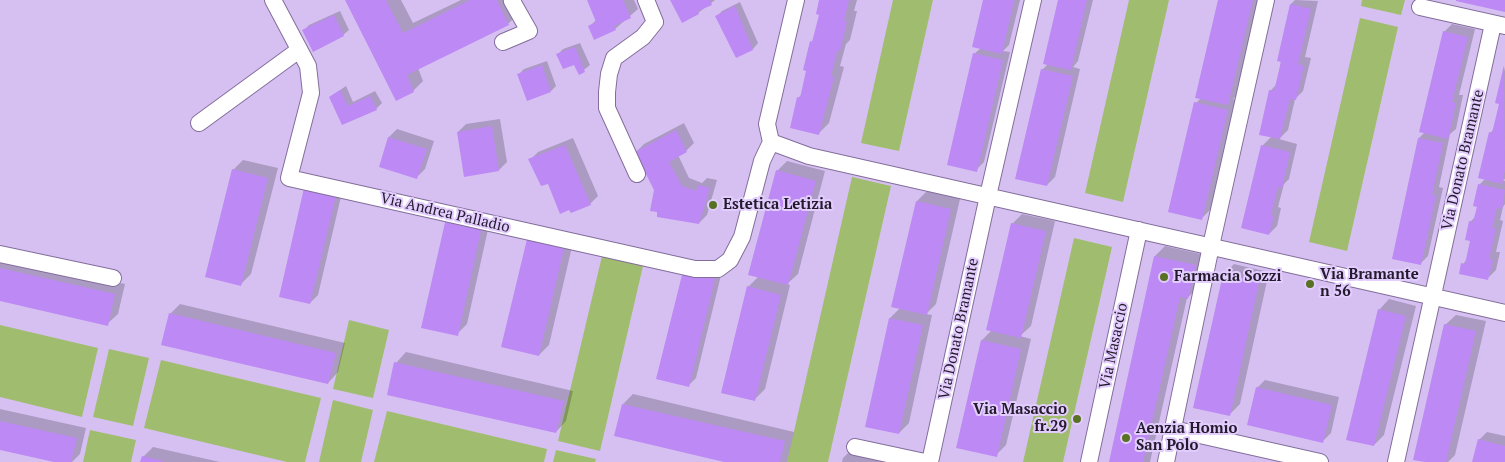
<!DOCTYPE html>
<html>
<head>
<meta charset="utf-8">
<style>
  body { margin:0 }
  canvas { display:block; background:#d6c0f1 }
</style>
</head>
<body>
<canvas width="1505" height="462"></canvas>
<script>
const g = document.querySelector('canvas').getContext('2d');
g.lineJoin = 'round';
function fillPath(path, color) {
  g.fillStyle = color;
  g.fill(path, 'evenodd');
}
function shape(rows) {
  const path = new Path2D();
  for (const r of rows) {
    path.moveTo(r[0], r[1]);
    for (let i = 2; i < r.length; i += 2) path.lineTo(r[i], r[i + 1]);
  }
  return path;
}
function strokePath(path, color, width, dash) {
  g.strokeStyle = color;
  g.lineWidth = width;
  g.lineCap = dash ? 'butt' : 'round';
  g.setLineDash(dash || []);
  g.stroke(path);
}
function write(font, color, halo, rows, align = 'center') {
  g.font = font + ' "PT Serif",serif';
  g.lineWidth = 4;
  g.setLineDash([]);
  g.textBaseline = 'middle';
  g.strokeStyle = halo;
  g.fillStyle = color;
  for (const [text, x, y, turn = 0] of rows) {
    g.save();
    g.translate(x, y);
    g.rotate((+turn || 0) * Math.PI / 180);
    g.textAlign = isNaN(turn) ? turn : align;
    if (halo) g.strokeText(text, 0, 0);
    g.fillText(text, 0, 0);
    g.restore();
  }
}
fillPath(shape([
  [893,0,933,0,899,151,861,143],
  [1129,0,1169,0,1123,202,1085,193],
  [1362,0,1405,0,1401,15,1361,6],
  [1360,18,1398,27,1347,251,1309,242],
  [852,177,891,186,828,462,787,462],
  [1074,238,1112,247,1063,462,1023,462],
  [602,256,643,266,600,451,558,441],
  [349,320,389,330,373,398,333,389],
  [0,325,98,348,82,417,0,397],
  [109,349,149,358,133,426,93,417],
  [161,360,321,398,305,462,287,462,144,428],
  [333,400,373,410,361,462,319,462],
  [387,411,547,449,544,462,374,462],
  [90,430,136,440,131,462,83,462],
  [556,450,596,459,595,462,553,462]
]), '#a0bd6f');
fillPath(shape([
  [346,0,401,0,413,23,461,0,512,0,518,14,508,24,418,68,423,81,413,91],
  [588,0,634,0,638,9,615,29,590,26,596,20],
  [671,0,715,0,698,13],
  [821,0,857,0,854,11,857,11,850,40,846,44,840,66,844,67,829,123,819,133,798,98,802,94,808,70,811,42,814,39,820,14],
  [985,0,1020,0,1009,45,1003,51,1010,52,984,162,976,170,974,54,981,48],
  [1059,0,1093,0,1078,61,1073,67,1080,69,1055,177,1047,185,1042,70,1048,64],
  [1220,0,1258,0,1236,96,1233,99,1237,100,1211,209,1201,219,1196,103,1201,98],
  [1295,0,1318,1,1305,57,1311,58,1303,91,1295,99,1288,130,1279,139,1297,144,1289,179,1284,184,1278,207,1281,208,1277,226,1269,234,1263,145,1272,136,1270,91,1277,84,1291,4],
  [740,2,758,43,753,49,736,56,717,16,722,11],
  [340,11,349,30,343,35,304,30,309,25],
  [1452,24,1475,29,1459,95,1463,95,1456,129,1450,134,1439,187,1443,188,1428,256,1420,264,1419,138,1425,132,1444,32],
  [580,43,590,65,580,73,575,63,557,55,563,49],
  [547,61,556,86,551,91,518,75,524,69],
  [1505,67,1505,179,1503,180,1505,181,1505,204,1503,207,1500,220,1503,221,1496,252,1500,252,1496,270,1488,278,1463,264,1467,259,1472,240,1470,222,1476,216,1478,206,1479,185,1485,179,1490,133,1495,128,1501,103,1497,102],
  [346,86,353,102,375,91,382,103,376,109,342,124,330,97],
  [500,119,507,162,499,170,458,132,466,124],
  [684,123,694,143,686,151,678,155,689,178,702,183,707,178,717,180,707,215,699,223,655,190,636,152,644,144],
  [397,129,434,141,425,169,417,177,380,166,389,137],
  [573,138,598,196,590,204,549,182,530,160,538,152],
  [243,160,278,168,251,274,241,284,233,170],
  [787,161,825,171,798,274,787,284,790,285,765,389,754,400,748,287,759,276,777,171],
  [313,181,343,188,318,295,310,303],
  [927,191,960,199,936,304,926,314,932,315,909,423,899,433,890,318,900,308,917,201],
  [1022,214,1055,221,1031,326,1020,336,1031,339,1006,445,996,455,958,447,982,340,992,330,1012,224],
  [491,216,467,324,457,334,447,218],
  [575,234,549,345,539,355,529,236],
  [1165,246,1205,255,1198,288,1187,298,1150,462,1110,462,1155,256],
  [0,256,125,284,118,314,107,324,0,300],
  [692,264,722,271,696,378,688,386],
  [1234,264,1269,272,1240,404,1229,415,1224,275],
  [1389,299,1416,306,1384,435,1374,445,1379,310],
  [180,304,345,343,338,372,328,383,170,314],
  [1456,315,1486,321,1455,455,1448,462,1430,462,1445,325],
  [406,352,573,391,566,421,556,432,396,363],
  [1265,380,1339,397,1331,433,1323,441,1257,388],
  [633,394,794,432,787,462,730,462,623,404],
  [0,409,86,428,80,454,72,462,60,462,0,449],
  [1487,432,1505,436,1505,462,1473,462,1479,440],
  [153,447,220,462,142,462,143,457],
  [853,448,916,462,842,462,843,458]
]), '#0003');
fillPath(shape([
  [345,0,386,0,403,33,470,0,497,0,509,25,407,75,414,92,396,101],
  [587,0,623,0,631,18,614,26,616,30,594,40,588,26,596,22],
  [670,0,710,0,712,5,698,11,699,14,682,23],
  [819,0,849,0,844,21,847,21,840,51,837,51,831,76,834,77,819,135,790,128,797,97,800,98,806,71,803,70,810,41,812,42,819,15,816,14],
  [983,0,1014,0,1002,54,972,47],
  [1058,0,1087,0,1071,70,1043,64],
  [1218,0,1253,0,1228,105,1195,98],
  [1456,0,1505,0,1505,12,1456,1],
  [1290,4,1311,9,1298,64,1304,66,1296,100,1290,99,1280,139,1259,135,1269,90,1274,91,1281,62,1277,61],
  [735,6,753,50,736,58,715,16],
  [334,15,344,36,313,52,302,30],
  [1443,31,1468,37,1452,102,1456,103,1448,139,1419,132],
  [575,47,585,72,579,75,574,65,563,69,556,54],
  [973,53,1003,60,977,172,947,165],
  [542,65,551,92,527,101,517,74],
  [1504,65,1505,170,1502,184,1478,178,1489,132,1492,133,1499,104,1495,103],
  [1041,69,1073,76,1047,186,1015,179],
  [340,90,348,106,370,96,377,110,342,125,329,97],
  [1194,102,1228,110,1202,220,1168,212],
  [492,126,499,171,464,177,457,132],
  [676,130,687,152,669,162,682,186,696,191,698,185,710,188,699,224,657,217,657,212,650,211,654,190,635,152],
  [388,137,427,149,417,179,379,167],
  [1418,138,1443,143,1432,195,1436,195,1421,265,1392,259],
  [565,145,591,205,571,213,569,210,560,214,548,184,541,186,528,159],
  [1261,145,1290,152,1282,188,1278,187,1271,215,1274,216,1269,235,1241,228],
  [232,169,268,178,241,286,205,277],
  [776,170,816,181,788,285,748,275],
  [1478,184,1505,190,1502,209,1497,208,1492,228,1496,228,1489,259,1493,260,1488,280,1459,274,1461,263,1465,264,1470,241,1465,240,1469,221,1473,222,1477,207,1473,206],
  [304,188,336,196,310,304,279,297],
  [916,201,951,209,927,315,891,307],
  [446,218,482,226,458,336,421,328],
  [1011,223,1046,231,1021,338,986,330],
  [528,235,565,244,539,356,501,347],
  [1154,256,1196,265,1188,299,1180,297,1143,462,1109,462],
  [0,268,115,294,108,326,0,301],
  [683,271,715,279,689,387,656,379],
  [1223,274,1259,282,1230,416,1193,408],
  [747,286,781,295,755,401,721,393],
  [1378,309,1406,316,1374,446,1346,440],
  [169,313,336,353,328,384,161,345],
  [889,318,923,325,899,434,865,427],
  [1444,324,1476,331,1446,462,1425,462,1413,460],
  [981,340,1021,349,997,457,956,448],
  [394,362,564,401,556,433,387,395],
  [1256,387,1332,405,1323,443,1247,425],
  [622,404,785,441,780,462,724,462,614,436],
  [0,421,77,438,71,462,54,462,0,450],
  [1478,439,1505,446,1505,462,1472,462],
  [142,456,163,461,163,462,140,462]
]), '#bd89f4');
const street = shape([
  [273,0,308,66,311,93,289,178,695,269,718,269,730,260,742,237,762,161,771,142,767,124,796,0],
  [1420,7,1505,26],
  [503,42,529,31,512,1,513,0],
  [199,123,299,50],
  [771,142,809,156,1505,313],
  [637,174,607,108,607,92,609,74,614,58,643,37,655,22,646,0],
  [0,254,113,278],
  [1173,429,1320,462],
  [855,447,925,462],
  [930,462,988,196,1033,0],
  [1089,462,1139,230],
  [1166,462,1211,246,1266,0],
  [1396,462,1493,24]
]);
strokePath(street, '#836e9b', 18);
strokePath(street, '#fff', 16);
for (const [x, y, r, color] of [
  [713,205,5,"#587123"],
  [1164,277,5,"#587123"],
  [1310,284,5,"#587123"],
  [1077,419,5,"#587123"],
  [1126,438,5,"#587123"]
]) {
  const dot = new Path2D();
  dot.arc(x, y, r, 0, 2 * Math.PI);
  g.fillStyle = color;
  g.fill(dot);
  strokePath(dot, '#e3cdff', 2);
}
write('15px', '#231a2c', '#e3cdff', [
  ["Via Donato Bramante",1463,160,-77],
  ["Via Andrea Palladio",445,213,13],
  ["Via Donato Bramante",959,329,-78],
  ["Via Masaccio",1114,346,-78]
]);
write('bold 15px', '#231a2c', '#e3cdff', [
  ["Estetica Letizia",723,205],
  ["Via Bramante",1320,275],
  ["n 56",1320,292],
  ["Farmacia Sozzi",1174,277],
  ["Via Masaccio",1067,410,"right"],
  ["fr.29",1067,427,"right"],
  ["Aenzia Homio",1136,429],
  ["San Polo",1136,446]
], 'left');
</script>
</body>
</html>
